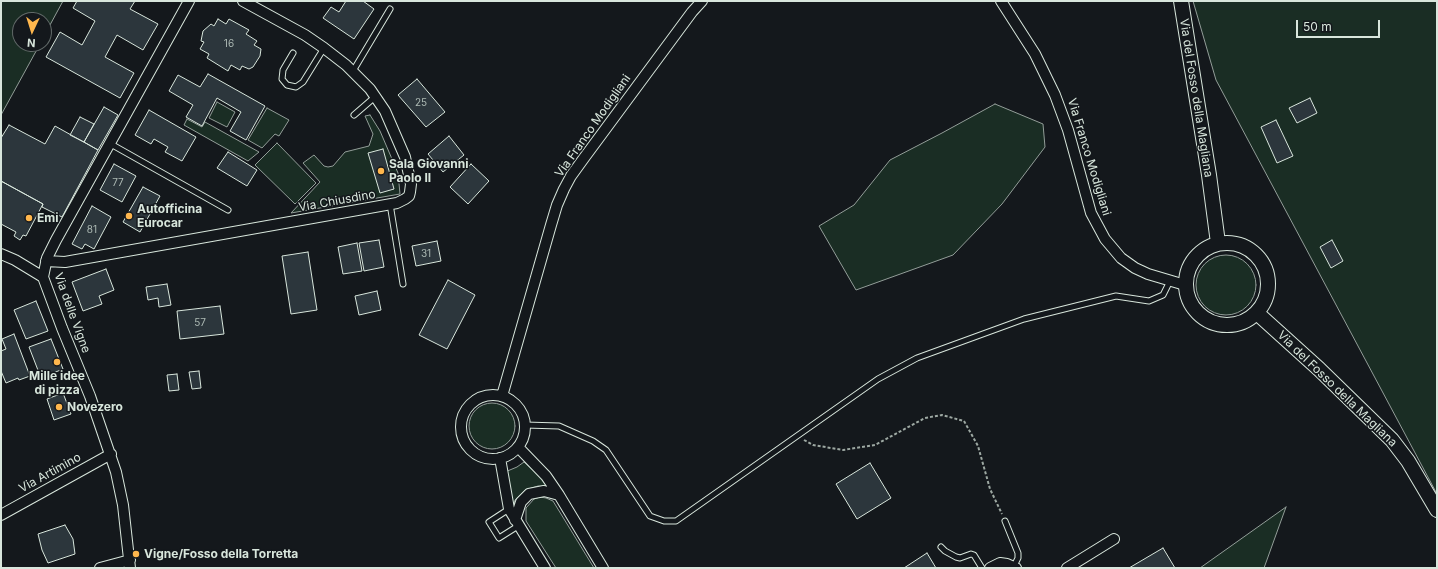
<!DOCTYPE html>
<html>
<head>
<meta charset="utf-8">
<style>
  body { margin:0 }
  #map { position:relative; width:1438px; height:569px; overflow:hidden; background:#14181c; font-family:Inter,sans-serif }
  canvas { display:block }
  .frame { position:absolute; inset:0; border:2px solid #d8e6dc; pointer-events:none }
  .north { position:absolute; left:12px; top:12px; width:40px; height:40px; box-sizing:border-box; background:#14181c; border:1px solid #626a69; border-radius:50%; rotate:184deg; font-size:11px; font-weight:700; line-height:16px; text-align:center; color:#d8e6dc }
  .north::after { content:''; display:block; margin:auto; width:14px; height:18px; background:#ffb74d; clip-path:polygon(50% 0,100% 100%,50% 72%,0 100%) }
  .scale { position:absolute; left:1296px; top:20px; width:84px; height:18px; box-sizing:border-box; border:2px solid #d8e6dc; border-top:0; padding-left:5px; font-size:12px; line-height:14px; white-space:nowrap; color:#d8e6dc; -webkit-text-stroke:3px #14181c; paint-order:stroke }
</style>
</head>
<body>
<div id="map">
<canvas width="1438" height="569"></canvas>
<div class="frame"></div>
<div class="north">N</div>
<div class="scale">50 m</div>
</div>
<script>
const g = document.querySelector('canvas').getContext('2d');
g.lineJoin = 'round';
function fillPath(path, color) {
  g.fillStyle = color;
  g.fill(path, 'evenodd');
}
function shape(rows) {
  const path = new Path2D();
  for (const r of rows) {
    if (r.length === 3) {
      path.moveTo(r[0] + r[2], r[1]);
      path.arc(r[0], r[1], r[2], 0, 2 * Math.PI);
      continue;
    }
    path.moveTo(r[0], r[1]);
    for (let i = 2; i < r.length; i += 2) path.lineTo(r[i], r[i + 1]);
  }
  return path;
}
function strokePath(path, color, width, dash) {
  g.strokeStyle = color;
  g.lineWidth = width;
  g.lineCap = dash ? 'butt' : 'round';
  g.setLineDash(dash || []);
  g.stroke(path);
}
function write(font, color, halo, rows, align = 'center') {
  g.font = font + ' Inter,sans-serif';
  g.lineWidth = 3;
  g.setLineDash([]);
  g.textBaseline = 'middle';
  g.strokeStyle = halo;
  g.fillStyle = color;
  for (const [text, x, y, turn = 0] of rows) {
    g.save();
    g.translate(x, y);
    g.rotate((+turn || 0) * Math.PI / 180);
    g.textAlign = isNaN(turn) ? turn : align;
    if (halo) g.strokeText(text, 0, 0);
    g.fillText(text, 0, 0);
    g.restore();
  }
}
const green = shape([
  [1,1,63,1,44,36,44,20,20,20,20,44,40,44,1,115,1,1],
  [1193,1,1437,1,1437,494,1216,80,1193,1],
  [217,102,235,112,227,127,209,118,217,102],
  [995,104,1043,124,1045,147,1002,204,953,255,856,290,819,226,854,205,890,160,942,133,995,104],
  [267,108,289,120,279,136,275,134,262,148,248,140,267,108],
  [370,115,380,131,398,173,400,194,291,213,320,182,303,163,314,155,324,166,328,167,333,166,345,152,369,146,373,134,365,116,370,115],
  [187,119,202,127,205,122,259,152,248,161,184,125,187,119],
  [277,143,316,183,295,204,255,165,277,143],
  [1226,285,30],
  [492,426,23],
  [524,462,541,477,549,487,538,486,525,490,515,500,513,508,505,472,517,467,524,462],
  [540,497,546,498,553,501,594,568,556,568,526,521,526,508,534,499,540,497],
  [1286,507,1264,568,1200,568,1286,507]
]);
fillPath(green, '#1a2d24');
strokePath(green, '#939e99', 1);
const building = shape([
  [77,1,135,1,130,9,158,24,143,50,117,35,105,57,134,73,120,98,46,57,60,32,82,45,95,21,73,8,77,1],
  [346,1,363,1,374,9,354,39,323,18,331,7,339,12,346,1],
  [218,19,226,24,229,19,249,30,246,34,257,41,254,45,261,49,260,56,253,67,249,69,242,66,240,70,231,65,228,71,207,58,209,54,200,49,204,42,201,41,203,31,211,24,214,26,218,19],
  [208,74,265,106,246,140,230,131,241,112,217,98,202,126,186,117,193,105,169,91,178,75,200,87,208,74],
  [417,79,445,112,426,127,398,95,417,79],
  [1310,98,1317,113,1297,123,1289,108,1310,98],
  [104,107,118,115,98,150,84,142,104,107],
  [149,110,196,137,182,161,165,152,168,147,154,139,151,144,135,135,149,110],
  [80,117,94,124,84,142,70,135,80,117],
  [1276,120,1293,156,1277,163,1261,127,1276,120],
  [9,125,45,144,55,126,98,150,62,217,42,207,43,204,1,181,1,138,9,125],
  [449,136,464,155,443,172,428,154,449,136],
  [383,149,394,189,380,193,368,153,383,149],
  [228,152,257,170,247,186,217,168,228,152],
  [114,164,136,176,122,202,100,190,114,164],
  [471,164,489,181,468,204,450,187,471,164],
  [1,181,43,204,26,236,23,235,20,240,14,236,16,232,1,224,1,181],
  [143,187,160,196,140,232,123,222,143,187],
  [92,206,111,217,94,249,85,244,82,249,72,244,92,206],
  [379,240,384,267,364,271,359,243,379,240],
  [1332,240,1343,261,1331,268,1320,247,1332,240],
  [437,241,441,261,416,266,412,246,437,241],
  [357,243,362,271,343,274,338,247,357,243],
  [308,252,317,310,291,314,282,256,308,252],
  [106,269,114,290,99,296,102,304,83,311,72,282,106,269],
  [448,280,475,295,447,349,419,335,448,280],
  [167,284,171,305,159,307,158,298,148,300,146,287,167,284],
  [377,291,381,310,359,315,355,296,377,291],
  [36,301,48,331,26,339,14,310,36,301],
  [220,306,224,334,180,339,177,311,220,306],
  [14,334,30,376,19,380,18,378,6,383,1,371,1,351,6,349,2,339,14,334],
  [51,339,63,369,41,378,29,347,51,339],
  [199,371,201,388,192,389,189,372,199,371],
  [177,374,179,390,169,391,167,375,177,374],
  [63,393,71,414,54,420,47,399,63,393],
  [870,463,891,498,857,519,836,484,870,463],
  [65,525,73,539,75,554,48,563,42,550,38,534,65,525],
  [1163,548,1175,568,1129,568,1163,548],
  [927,553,936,568,904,568,927,553]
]);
fillPath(building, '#2c363c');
strokePath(building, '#d8e6dc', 1);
const lane = shape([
  [293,53,283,70,282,79,287,85,296,87,303,82,324,48],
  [353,71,390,9],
  [354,115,376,96],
  [109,143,228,210],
  [390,204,403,284],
  [525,425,559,426,593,441,606,450,650,516,664,521,676,521,878,379,917,358,1024,319,1116,296,1149,301,1163,295,1170,281],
  [509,509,489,522,499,538,518,526],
  [1005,521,1018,553,1018,558,1014,566],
  [941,547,945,551,956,557,960,558,971,554,974,555,982,568]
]);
const street = shape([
  [1001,1,1035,54,1055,95,1068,130,1091,213,1105,239,1121,258,1135,268,1148,274,1185,285],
  [1,254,15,260,43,277],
  [46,261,65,262,397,203,405,199,409,196,410,192,411,184,405,157,385,111,370,89,346,65,324,48,305,35,243,1],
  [493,427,32],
  [502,396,551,225,557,205,564,189,571,176,584,158,692,12,702,1],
  [518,447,546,476,559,495],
  [500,458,509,509,545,568],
  [1,515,111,454],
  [515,520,521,502,529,494,544,491,559,495,603,568],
  [100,568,130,560],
  [130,568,123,505,116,472,90,396,62,328,43,277,47,258,56,240,189,1],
  [990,568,1000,563,1007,564,1016,568],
  [1067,568,1114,539]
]);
const secondary = shape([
  [1181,1,1209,175,1218,243],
  [1227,284,41],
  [1257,313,1319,369,1392,440,1408,461,1437,510]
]);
strokePath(lane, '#d8e6dc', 7);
strokePath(street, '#d8e6dc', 12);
strokePath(secondary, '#d8e6dc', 16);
strokePath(shape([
  [804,440,813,445,843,450,875,445,925,418,942,415,964,421,978,446,990,489,1002,514]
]), '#9da8a2', 2, [3, 2]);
strokePath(lane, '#14181c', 5);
strokePath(street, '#14181c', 10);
strokePath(secondary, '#14181c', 14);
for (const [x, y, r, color] of [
  [381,171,4,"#ffb74d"],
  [129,216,4,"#ffb74d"],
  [29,218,4,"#ffb74d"],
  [57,362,4,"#ffb74d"],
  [59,407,4,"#ffb74d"],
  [136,554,4,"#ffb74d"]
]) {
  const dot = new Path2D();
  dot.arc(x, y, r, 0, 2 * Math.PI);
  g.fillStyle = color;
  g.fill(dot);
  strokePath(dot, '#14181c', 1.5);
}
write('10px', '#adbab4', null, [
  ["16",229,44],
  ["25",421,103],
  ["77",118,183],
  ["81",92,230],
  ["31",426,254],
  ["57",200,323]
]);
write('12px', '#d8e6dc', '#14181c', [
  ["Via del Fosso della Magliana",1196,98,81],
  ["Via Franco Modigliani",593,126,-55],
  ["Via Franco Modigliani",1089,157,73],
  ["Via Chiusdino",337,201,-10],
  ["Via delle Vigne",72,313,70],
  ["Via del Fosso della Magliana",1337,389,44],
  ["Via Artimino",50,473,-29]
]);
write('bold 12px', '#d8e6dc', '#14181c', [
  ["Sala Giovanni",389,164],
  ["Paolo II",389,178],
  ["Autofficina",137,209],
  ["Eurocar",137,223],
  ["Emi",37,218],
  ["Mille idee",57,376,"center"],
  ["di pizza",57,390,"center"],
  ["Novezero",67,407],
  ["Vigne/Fosso della Torretta",144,554]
], 'left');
</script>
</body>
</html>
